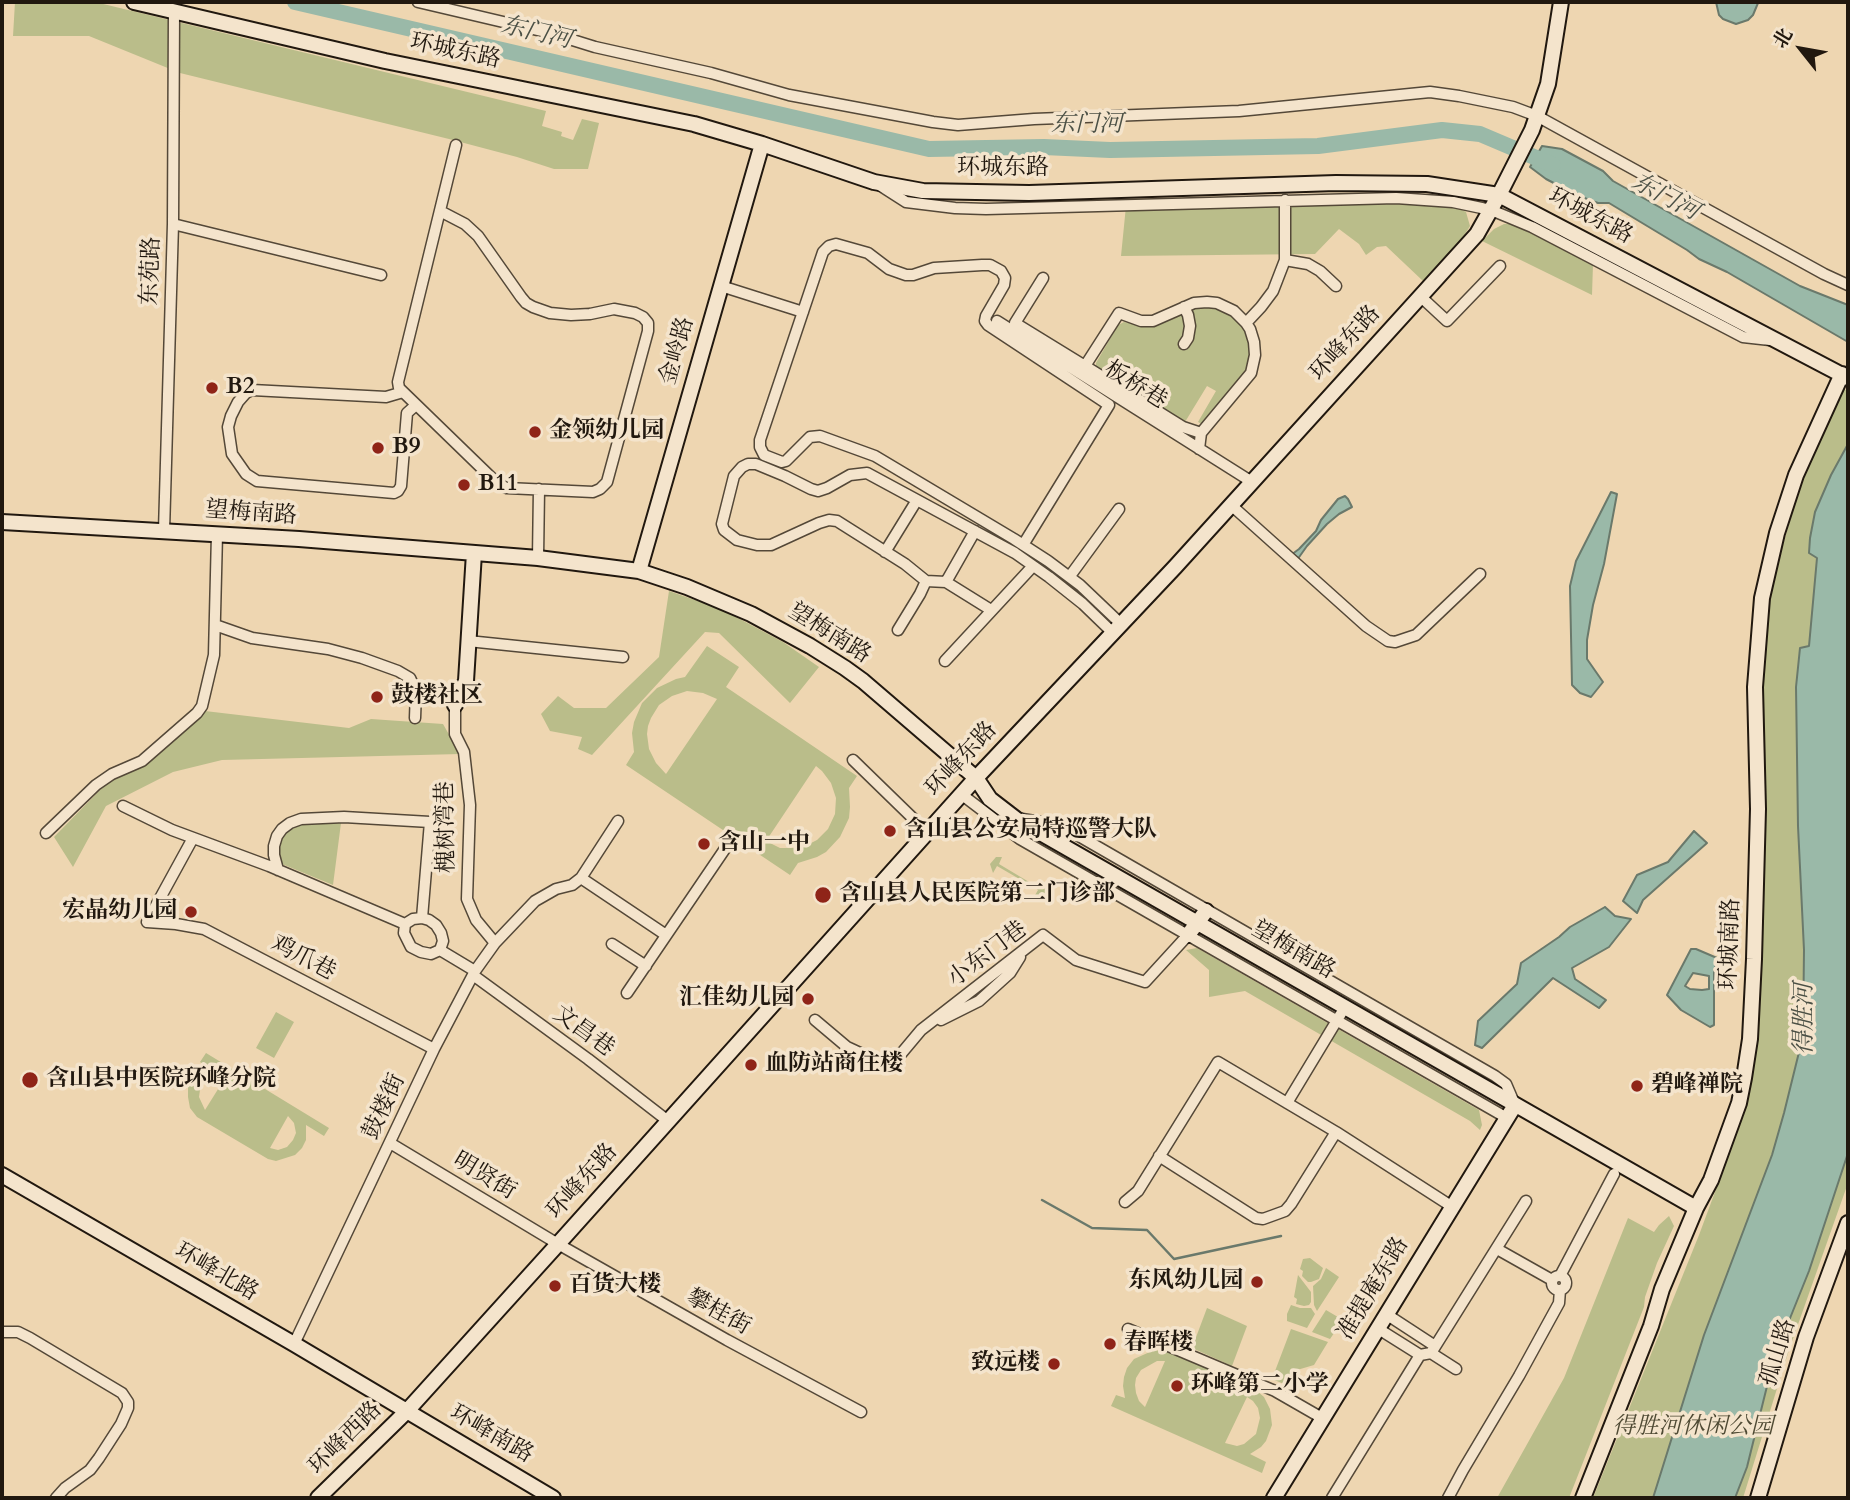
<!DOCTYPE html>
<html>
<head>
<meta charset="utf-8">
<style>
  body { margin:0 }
  #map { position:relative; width:1850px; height:1500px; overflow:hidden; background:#eed6b1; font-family:Cardo,"Noto Serif SC",serif }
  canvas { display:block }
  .frame { position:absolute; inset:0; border:4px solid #21180f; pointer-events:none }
  .north { position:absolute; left:1766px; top:14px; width:70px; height:70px; -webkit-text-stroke:5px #f4e4cc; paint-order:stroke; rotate:301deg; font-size:19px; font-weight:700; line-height:28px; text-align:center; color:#21180f }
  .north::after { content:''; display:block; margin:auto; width:24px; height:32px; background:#21180f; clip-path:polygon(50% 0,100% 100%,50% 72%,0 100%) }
</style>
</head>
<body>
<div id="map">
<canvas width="1850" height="1500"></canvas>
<div class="frame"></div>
<div class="north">北</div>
</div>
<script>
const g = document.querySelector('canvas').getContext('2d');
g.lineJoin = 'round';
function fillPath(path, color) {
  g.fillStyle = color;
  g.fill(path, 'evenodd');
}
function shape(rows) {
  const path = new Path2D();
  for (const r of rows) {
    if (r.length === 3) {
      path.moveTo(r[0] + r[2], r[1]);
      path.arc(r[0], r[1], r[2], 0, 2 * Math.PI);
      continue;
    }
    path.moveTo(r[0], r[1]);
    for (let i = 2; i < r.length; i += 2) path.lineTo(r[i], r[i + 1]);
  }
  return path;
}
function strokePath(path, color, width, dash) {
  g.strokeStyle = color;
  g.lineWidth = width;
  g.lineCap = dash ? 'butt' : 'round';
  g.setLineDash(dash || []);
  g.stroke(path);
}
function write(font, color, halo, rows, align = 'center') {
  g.font = font + ' Cardo,"Noto Serif SC",serif';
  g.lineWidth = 7;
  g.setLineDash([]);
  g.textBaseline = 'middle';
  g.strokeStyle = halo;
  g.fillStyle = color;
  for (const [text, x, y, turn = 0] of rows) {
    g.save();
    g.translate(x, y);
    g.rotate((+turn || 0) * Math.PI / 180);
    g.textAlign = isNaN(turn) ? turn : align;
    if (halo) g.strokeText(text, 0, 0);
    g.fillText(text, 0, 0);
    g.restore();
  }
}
fillPath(shape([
  [15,2,95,2,546,111,542,126,562,132,561,136,573,140,582,119,599,123,588,169,554,169,517,157,449,139,180,73,89,36,13,36],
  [1424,204,1458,208,1466,212,1470,226,1462,239,1423,281,1386,246,1377,247,1366,255,1359,244,1339,229,1315,254,1121,256,1126,206],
  [1504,224,1512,224,1593,264,1592,295,1482,241,1494,229],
  [1206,305,1227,311,1244,325,1253,350,1250,368,1204,425,1198,422,1216,391,1207,386,1185,422,1182,423,1096,368,1096,363,1118,325,1124,322,1145,326,1187,309],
  [1840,387,1848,391,1848,1183,1789,1350,1743,1498,1593,1498,1699,1235,1744,1114,1757,1041,1763,941,1762,699,1767,600,1798,493],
  [669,591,721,609,783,642,819,667,790,703,719,633,705,632,592,755,578,749,582,737,550,731,541,714,558,696,574,708,606,708,659,657],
  [707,646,739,667,726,687,857,776,849,788,850,807,849,818,840,837,826,852,817,857,798,863,790,875,626,765,634,752,632,733,634,722,642,703,657,688,676,679,685,677],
  [687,691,703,693,717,699,666,774,656,763,649,749,647,734,648,726,651,718,659,705,672,696],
  [816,766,822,771,831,783,836,798,835,814,828,829,817,840,803,847,795,848,780,848,766,841],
  [205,711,349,728,371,719,443,724,460,754,222,760,173,772,106,806,73,867,54,837,108,782,143,763],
  [341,823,333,885,282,864,278,847,281,838,287,830,295,825],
  [996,857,1002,857,999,864,1039,888,1043,881,1046,887,1045,893,1041,897,1034,897,1038,890,1035,888,997,866,993,873,990,864],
  [1197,948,1479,1110,1482,1125,1480,1130,1470,1121,1245,991,1209,997,1209,970,1186,950],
  [276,1012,294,1022,274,1058,256,1048],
  [206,1053,329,1128,324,1136,306,1125,306,1140,302,1148,295,1155,276,1161,268,1159,197,1117,190,1108,188,1097,188,1086,194,1076,207,1067,200,1062],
  [217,1077,225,1078,205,1110,199,1097,200,1090,203,1083,209,1078],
  [288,1116,294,1123,296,1133,293,1140,287,1147,278,1150,270,1148],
  [1669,1216,1674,1226,1657,1263,1645,1297,1644,1307,1569,1498,1497,1498,1564,1378,1628,1218,1654,1232,1659,1225],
  [1310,1258,1323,1268,1319,1279,1311,1282,1308,1282,1302,1276,1303,1271,1300,1269,1303,1259],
  [1326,1268,1339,1277,1317,1311,1314,1305,1313,1286,1321,1279],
  [1298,1275,1311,1292,1311,1302,1309,1305,1304,1306,1296,1304,1297,1299,1294,1297],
  [1291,1305,1300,1308,1311,1308,1315,1314,1307,1328,1287,1321,1287,1314],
  [1207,1308,1247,1326,1232,1366,1192,1348],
  [1326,1310,1343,1320,1330,1339,1312,1332],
  [1291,1329,1328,1342,1314,1365,1297,1370,1284,1384,1272,1379],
  [1162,1350,1171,1351,1251,1386,1264,1397,1270,1409,1272,1425,1266,1441,1261,1447,1250,1454,1266,1462,1262,1473,1111,1406,1116,1395,1125,1398,1123,1386,1124,1377,1127,1368,1134,1359,1152,1351],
  [1157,1361,1165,1361,1145,1407,1139,1401,1136,1393,1135,1385,1136,1378,1141,1370],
  [1247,1397,1253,1401,1258,1408,1260,1418,1256,1434,1244,1444,1237,1446,1225,1443]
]), '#babd8a');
const water = shape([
  [1716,2,1757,2,1758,3,1753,15,1748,20,1736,24,1723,19,1719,15,1716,2],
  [1542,146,1562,149,1603,171,1613,181,1800,286,1848,305,1848,342,1727,272,1699,259,1687,250,1609,203,1598,203,1579,196,1546,179,1530,167,1542,146],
  [1848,444,1848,1153,1809,1271,1774,1358,1747,1467,1735,1498,1653,1498,1704,1335,1772,1155,1784,1113,1803,1036,1804,950,1798,826,1796,687,1800,648,1809,646,1817,558,1809,553,1810,538,1815,512,1831,475,1848,444],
  [1611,492,1617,494,1604,564,1593,605,1587,640,1587,659,1603,682,1591,697,1580,693,1572,685,1570,586,1576,561,1611,492],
  [1345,496,1348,499,1352,507,1339,514,1327,524,1307,546,1297,560,1291,555,1299,549,1316,531,1321,520,1338,499,1345,496],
  [1694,831,1707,843,1643,900,1637,913,1623,901,1637,875,1668,862,1694,831],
  [1605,907,1615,916,1631,919,1609,947,1572,968,1575,979,1606,1000,1599,1008,1553,978,1482,1048,1475,1045,1478,1021,1517,984,1521,963,1559,937,1570,927,1605,907],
  [1691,949,1696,949,1717,958,1714,973,1714,1025,1710,1027,1681,1010,1667,995,1691,949],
  [1693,973,1709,976,1709,989,1702,990,1690,989,1685,986,1693,973]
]);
fillPath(water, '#9ab9a8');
strokePath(water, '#6a796b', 2);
strokePath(shape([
  [1042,1200,1092,1228,1147,1230,1174,1259,1281,1236]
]), '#6a796b', 2.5);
strokePath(shape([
  [295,2,929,149,1044,147,1110,150,1318,146,1442,130,1480,134,1553,165]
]), '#9ab9a8', 16);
const street = shape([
  [418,2,550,33,595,47,711,73,789,95,933,122,958,125,1034,119,1239,111,1430,92,1459,96,1513,107,1537,116,1824,274,1848,285],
  [881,186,906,202,955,208,986,209,1396,198,1453,202,1491,210,1532,227,1743,337,1770,340],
  [440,211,465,224,478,236,521,297,526,303,533,307,550,313,571,315,590,314,614,309,635,313,643,317,648,323,648,331,607,482,600,489,593,492,507,488,498,484,399,388,398,382,456,145],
  [173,224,381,275],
  [1285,260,1308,264,1320,271,1336,286],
  [1043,278,1015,323,1085,366],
  [721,286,803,312],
  [1420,296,1447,321,1500,266],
  [1184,307,1188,315,1190,326,1188,338,1184,344],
  [997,321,1252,482],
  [1246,323,1261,307,1273,291,1285,260,1285,200],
  [403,392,386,397,252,390,246,393,238,402,231,416,228,427,232,454,246,474,257,481,394,493,398,491,401,486,407,413,416,405],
  [1199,449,1201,433,1251,373,1255,355,1254,342,1250,329,1246,323,1234,311,1217,303,1207,302,1194,303,1153,321,1141,321,1119,313,1085,366,1183,427,1201,433],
  [1231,505,1366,626,1388,641,1395,642,1416,635,1480,574],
  [164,531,173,224,174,12],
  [1023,545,1109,405,988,325,985,321,986,316,1004,285,1005,278,1001,271,990,265,982,265,934,268,913,275,906,275,889,269,868,253,836,244,829,246,823,252,760,440,760,447,764,455,782,462,786,461,810,437,820,436,875,456,1014,539,1048,561,1080,585,1121,624],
  [885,552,917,500],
  [538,558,539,489],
  [1070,576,1119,509],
  [946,582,975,531],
  [991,610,946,582,926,581,905,564,837,521,829,520,819,523,771,545,757,545,737,540,724,530,722,524,734,476,742,467,748,464,756,464,785,476,811,489,818,491,827,488,850,475,867,473,1015,553,1049,577,1083,604,1113,633],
  [215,625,252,638,328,649,362,658,398,671,410,678,416,691,415,718],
  [898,630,920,594,926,581],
  [468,641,623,657],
  [945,661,1033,566],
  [455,705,455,734,464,752,470,805,467,899,476,920,495,943],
  [853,760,927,832],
  [961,794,1020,839,1507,1118],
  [123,806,172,830,269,866,405,924],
  [1022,819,1054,824,1065,828,1495,1076,1506,1084,1515,1105],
  [46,833,96,785,112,774,142,761,197,713,202,706,214,655,217,534],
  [193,838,147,922,176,924,204,929,434,1049],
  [278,870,274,855,274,846,277,836,282,829,290,823,301,819,344,817,430,822,422,918],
  [581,878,666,935],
  [612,944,646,966],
  [440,950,431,954,421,952,411,947,404,933,405,924,413,919,422,918,429,920,436,925,441,933,443,941,440,950,475,971],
  [473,975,588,1059,668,1121],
  [627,993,731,840],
  [815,1020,847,1047,890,1067,921,1030,1043,935,1076,960,1145,982,1188,935],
  [941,1020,979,1001,1010,973,1020,957],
  [1287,1103,1345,1007],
  [390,1143,558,1244,727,1340,861,1412],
  [1159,1156,1256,1218,1263,1219,1285,1211,1291,1204,1336,1132],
  [1125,1202,1138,1191,1218,1062,1336,1132,1451,1206],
  [1497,1249,1552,1280],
  [1559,1283,7],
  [1560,1276,1614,1174],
  [1386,1314,1435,1346],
  [1377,1328,1420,1355],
  [1128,1329,1275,1391,1322,1418],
  [2,1332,18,1332,30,1338,122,1393,128,1402,128,1408,121,1424,99,1458,90,1470,65,1488,56,1498],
  [294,1344,434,1049,475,971,495,943,535,901,556,889,572,885,581,878,618,821],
  [1431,1353,1456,1369],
  [1332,1498,1420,1355,1431,1353,1526,1201],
  [1448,1498,1463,1470,1519,1376,1559,1303,1560,1290]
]);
const secondary = shape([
  [134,2,385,61,694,124,762,144,874,182,923,191,1029,193,1336,183,1427,184,1499,195,1848,378],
  [2,522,299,539,538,558,639,571,687,587,751,614,810,646,845,668,863,681,976,778,990,799,1016,819,1696,1208],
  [639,571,762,144],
  [455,705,466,681,474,553],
  [1188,935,1206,911],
  [2,1175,294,1344,553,1498],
  [318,1498,406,1412,558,1244,976,778,1175,567,1477,234,1499,195,1532,130,1548,84,1561,2],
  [1274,1498,1515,1105],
  [1583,1498,1651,1326,1662,1289,1696,1208,1711,1180,1739,1103,1744,1078,1750,1039,1754,959,1758,809,1755,687,1762,598,1777,533,1796,475,1842,374],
  [1758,1498,1806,1337,1848,1223]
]);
strokePath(street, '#544838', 13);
strokePath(secondary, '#21180f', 18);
strokePath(street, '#f4e4cc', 10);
strokePath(secondary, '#f4e4cc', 14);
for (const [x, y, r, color] of [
  [212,388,7,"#8f2418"],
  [535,432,7,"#8f2418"],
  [378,448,7,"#8f2418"],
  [464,485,7,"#8f2418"],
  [377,697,7,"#8f2418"],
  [890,831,7,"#8f2418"],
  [704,844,7,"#8f2418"],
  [823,895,9,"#8f2418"],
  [191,912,7,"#8f2418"],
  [808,999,7,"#8f2418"],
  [751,1065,7,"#8f2418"],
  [30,1080,9,"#8f2418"],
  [1637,1086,7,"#8f2418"],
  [1257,1282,7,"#8f2418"],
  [555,1286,7,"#8f2418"],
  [1110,1344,7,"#8f2418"],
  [1054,1364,7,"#8f2418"],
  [1177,1386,7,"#8f2418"]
]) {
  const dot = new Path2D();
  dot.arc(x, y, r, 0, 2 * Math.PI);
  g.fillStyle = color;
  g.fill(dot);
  strokePath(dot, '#f4e4cc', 2.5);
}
write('23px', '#21180f', '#f4e4cc', [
  ["环城东路",455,52,12],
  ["环城东路",1003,169],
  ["环城东路",1590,217,28],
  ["东苑路",152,271,-88],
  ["环峰东路",1346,344,-48],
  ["金岭路",678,351,-74],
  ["板桥巷",1135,386,32],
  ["望梅南路",251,514,4],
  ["望梅南路",829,634,32],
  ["环峰东路",962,760,-47],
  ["槐树湾巷",447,827,-91],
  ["环城南路",1731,944,-88],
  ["望梅南路",1293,951,30],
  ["小东门巷",988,955,-37],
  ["鸡爪巷",303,959,28],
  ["文昌巷",583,1032,36],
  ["鼓楼街",385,1107,-65],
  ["明贤街",484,1177,31],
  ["环峰东路",583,1182,-48],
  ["环峰北路",216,1273,30],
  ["准提庵东路",1374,1289,-59],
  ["攀桂街",718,1313,29],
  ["孤山路",1779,1353,-73],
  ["环峰南路",491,1435,30],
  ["环峰西路",346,1439,-45]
]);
write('bold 23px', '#21180f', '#f4e4cc', [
  ["B2",226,388],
  ["金领幼儿园",549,432],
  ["B9",392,448],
  ["B11",478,485],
  ["鼓楼社区",391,697],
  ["含山县公安局特巡警大队",904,831],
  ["含山一中",718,844],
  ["含山县人民医院第二门诊部",839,895],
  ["宏晶幼儿园",177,912,"right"],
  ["汇佳幼儿园",794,999,"right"],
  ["血防站商住楼",765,1065],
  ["含山县中医院环峰分院",46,1080],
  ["碧峰禅院",1651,1086],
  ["东风幼儿园",1243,1282,"right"],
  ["百货大楼",569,1286],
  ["春晖楼",1124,1344],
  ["致远楼",1040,1364,"right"],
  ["环峰第二小学",1191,1386]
], 'left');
write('italic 23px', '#4f4a34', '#f4e4cc', [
  ["得胜河休闲公园",1693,1428]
]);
write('italic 24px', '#4b5045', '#f4e4cc', [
  ["东门河",536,34,13],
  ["东门河",1087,125],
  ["东门河",1665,198,28],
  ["得胜河",1805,1019,-90]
]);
</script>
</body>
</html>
